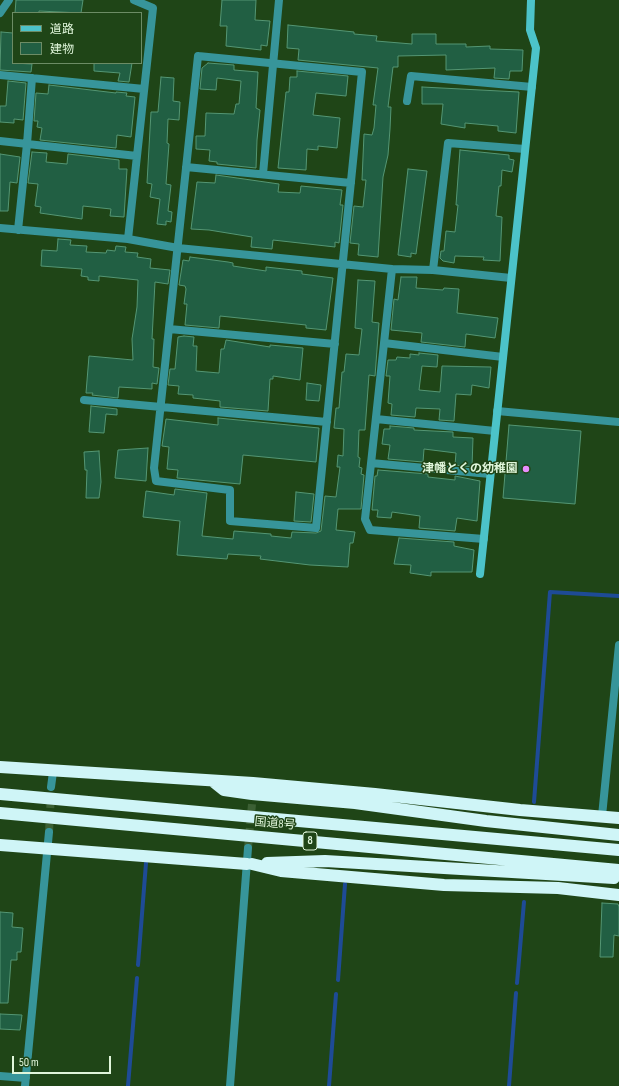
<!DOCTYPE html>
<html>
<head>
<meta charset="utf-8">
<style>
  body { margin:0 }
  #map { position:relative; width:619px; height:1086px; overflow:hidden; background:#1f4517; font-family:"Sofia Sans Condensed","Noto Sans JP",sans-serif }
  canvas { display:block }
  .legend { position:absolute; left:12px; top:12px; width:130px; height:52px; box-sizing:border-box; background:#1f4517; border:1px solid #6c8c65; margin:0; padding:5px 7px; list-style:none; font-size:12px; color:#e0f6db }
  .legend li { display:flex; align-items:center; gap:8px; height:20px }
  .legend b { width:20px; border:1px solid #6c8c65 }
  .scale { position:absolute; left:12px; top:1056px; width:99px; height:18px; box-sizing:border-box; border:2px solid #e0f6db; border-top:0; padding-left:5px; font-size:12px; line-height:14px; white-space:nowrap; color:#e0f6db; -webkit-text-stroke:3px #1f4517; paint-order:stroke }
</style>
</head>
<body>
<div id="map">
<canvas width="619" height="1086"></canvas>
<ul class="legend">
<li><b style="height:5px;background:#4cc3c9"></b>道路</li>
<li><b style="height:11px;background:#215f43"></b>建物</li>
</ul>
<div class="scale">50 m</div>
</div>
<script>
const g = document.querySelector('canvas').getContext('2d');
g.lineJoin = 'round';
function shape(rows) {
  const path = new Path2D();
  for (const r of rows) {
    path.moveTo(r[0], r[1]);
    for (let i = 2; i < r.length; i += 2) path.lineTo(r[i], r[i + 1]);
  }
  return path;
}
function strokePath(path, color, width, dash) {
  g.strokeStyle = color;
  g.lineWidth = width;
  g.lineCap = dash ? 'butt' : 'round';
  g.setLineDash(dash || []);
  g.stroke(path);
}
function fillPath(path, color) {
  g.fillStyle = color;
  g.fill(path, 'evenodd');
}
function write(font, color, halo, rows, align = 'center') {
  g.font = font + ' "Sofia Sans Condensed","Noto Sans JP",sans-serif';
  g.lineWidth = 3;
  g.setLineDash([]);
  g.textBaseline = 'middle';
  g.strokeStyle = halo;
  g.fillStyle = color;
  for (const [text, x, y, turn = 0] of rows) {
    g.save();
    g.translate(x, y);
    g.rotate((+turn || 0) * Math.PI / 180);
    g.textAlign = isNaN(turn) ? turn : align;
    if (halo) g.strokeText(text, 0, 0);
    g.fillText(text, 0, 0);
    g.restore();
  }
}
strokePath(shape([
  [534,802,550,592,619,596],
  [138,965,146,863],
  [338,980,345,884],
  [517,983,524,902],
  [128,1086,137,978],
  [329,1086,336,994],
  [509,1086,516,993]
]), '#1e4b96', 4);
const building = shape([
  [16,0,83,0,81,13,39,11,39,13,15,13,16,0],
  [222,0,256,0,255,20,270,21,267,46,261,45,261,50,226,46,227,26,220,26,222,0],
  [288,25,354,32,354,34,377,36,376,41,412,44,412,34,436,34,436,44,466,44,466,47,490,46,490,49,523,50,522,71,510,71,509,79,494,78,495,68,446,70,446,55,398,56,398,67,393,67,388,107,391,107,390,129,388,155,383,177,378,257,358,255,359,244,350,243,354,206,363,207,366,180,362,180,364,134,372,135,374,128,376,105,373,105,378,68,298,60,299,49,287,48,288,25],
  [1,32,13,33,13,63,32,64,31,72,0,70,1,32],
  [94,63,132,63,129,82,118,81,120,73,94,71,94,63],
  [208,63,234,65,234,70,258,72,256,108,260,110,257,140,256,168,217,164,217,162,209,161,210,150,196,149,196,136,205,136,206,113,234,114,236,104,239,104,241,81,217,78,216,90,200,89,202,68,208,63],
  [297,71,348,76,346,96,316,93,313,115,340,118,337,148,318,146,318,150,307,149,306,170,278,168,286,92,289,92,290,77,297,77,297,71],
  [161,77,174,78,173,101,180,102,179,120,168,119,167,143,169,144,166,184,171,185,168,211,172,212,171,222,166,221,166,225,157,224,160,199,150,197,152,184,147,183,151,112,158,112,161,77],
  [8,81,26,83,23,120,14,119,14,123,0,122,0,106,6,106,8,81],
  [49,85,116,93,116,92,127,93,126,96,135,97,131,137,117,135,116,148,40,140,42,128,37,127,38,121,34,121,36,93,48,94,49,85],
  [422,87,519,92,516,133,498,131,498,126,465,123,465,128,441,124,443,104,422,104,422,87],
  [460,150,509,155,509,159,514,160,512,172,502,170,501,186,499,186,496,216,502,217,500,261,483,260,484,257,455,256,454,263,443,261,440,258,441,251,444,251,446,231,455,232,458,205,456,205,460,150],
  [32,152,47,153,46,162,67,164,68,154,119,160,119,169,127,169,124,217,110,216,111,209,83,206,82,219,40,213,41,207,35,206,38,184,28,183,32,152],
  [0,154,20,157,17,183,10,182,8,211,0,211,0,154],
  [408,169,427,171,416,254,411,253,411,257,398,255,408,169],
  [216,175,279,184,278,192,300,193,301,186,342,190,340,205,343,205,339,243,335,242,335,247,273,240,272,249,251,247,252,237,209,230,191,229,197,182,215,183,216,175],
  [58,239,71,240,70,245,87,246,86,252,106,253,107,250,115,251,116,246,126,247,125,252,138,253,137,257,151,259,150,268,170,270,168,284,155,282,152,339,154,339,153,367,159,368,157,384,152,383,152,389,119,387,118,398,92,395,93,393,86,393,89,356,133,360,132,339,137,307,138,280,99,276,99,281,88,280,88,277,81,276,82,269,41,266,42,250,57,251,58,239],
  [190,257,228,262,233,263,233,266,266,271,266,267,302,271,302,274,333,278,326,330,306,328,306,325,220,316,219,328,185,325,187,304,184,304,186,289,185,286,179,285,183,260,189,261,190,257],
  [401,277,417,277,416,288,443,290,444,288,459,289,457,313,498,318,495,338,466,334,465,347,421,342,422,333,391,330,394,299,398,300,401,277],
  [358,280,375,281,372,322,379,323,375,376,369,375,365,430,359,430,358,457,360,458,359,467,362,468,361,474,364,475,361,509,338,509,336,530,355,532,353,543,350,543,348,567,310,565,260,559,261,556,228,554,227,559,177,555,180,521,143,517,146,491,174,495,175,489,207,493,202,536,233,539,234,531,271,534,271,536,291,538,292,532,316,533,321,531,325,496,336,497,340,467,337,467,338,455,343,456,344,429,334,428,336,408,339,408,342,372,344,372,346,354,359,355,362,329,355,328,358,280],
  [184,336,194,337,193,346,197,346,196,371,219,373,221,349,224,349,226,340,270,347,270,345,303,348,300,380,273,376,273,379,270,379,268,411,220,407,220,401,193,398,193,395,178,394,179,386,168,385,170,369,175,369,178,337,184,336],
  [419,353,438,355,437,367,422,366,419,390,440,392,442,366,491,367,489,388,472,385,471,395,456,394,454,421,439,420,440,409,416,408,415,417,391,415,392,404,388,403,390,376,386,376,388,360,396,360,397,357,410,358,410,354,419,355,419,353],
  [307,383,321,385,319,401,306,400,307,383],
  [91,406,117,409,117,415,106,414,104,433,89,432,91,406],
  [218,418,319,428,316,462,243,455,240,484,177,478,178,470,167,469,169,447,162,446,166,419,218,425,218,418],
  [509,425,581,431,575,504,503,498,509,425],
  [390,426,414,428,414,430,453,432,453,437,473,438,472,467,455,465,456,453,424,449,423,462,388,459,390,445,382,444,384,429,390,429,390,426],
  [148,448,146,481,115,478,118,450,148,448],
  [99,451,101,482,99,498,86,498,87,470,85,470,84,452,99,451],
  [378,470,428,474,428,477,455,480,455,476,480,481,477,521,457,518,455,531,419,528,420,516,392,512,391,518,377,517,378,510,372,510,375,476,377,476,378,470],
  [296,492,314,494,311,522,294,521,296,492],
  [399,538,454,542,454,546,474,550,472,572,431,572,431,576,410,573,411,565,394,564,399,538],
  [602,903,618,904,619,907,619,936,614,935,613,957,600,957,602,903],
  [0,912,13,913,12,927,23,928,21,952,17,952,17,960,11,960,8,1003,0,1003,0,912],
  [0,1014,22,1015,20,1030,0,1029,0,1014]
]);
fillPath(building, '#215f43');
strokePath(building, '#549674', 1);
strokePath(shape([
  [49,832,51,794],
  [248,848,252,804]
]), '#3c6034', 8, [8, 4]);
strokePath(shape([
  [0,13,9,0],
  [198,56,362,72,316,528,230,521,230,490,156,481,154,468,198,56],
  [0,75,144,89],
  [407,101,411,76,532,87],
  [0,141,137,156],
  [186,167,351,183],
  [263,174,279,0],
  [0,228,128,239,178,248,392,269,433,270,511,278],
  [18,230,27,144,32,78],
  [128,239,153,8,134,0],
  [392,269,365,519,370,530,484,539],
  [433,270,448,143,525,149],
  [169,329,335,344],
  [384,343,503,357],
  [84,400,327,422],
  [497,411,619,422],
  [376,419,495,431],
  [371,463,490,474],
  [51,787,53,772],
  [602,816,619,645],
  [0,1076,26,1078],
  [25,1086,49,832],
  [230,1086,248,848]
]), '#37959a', 8);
strokePath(shape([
  [480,574,536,48,530,30,531,0]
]), '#4cc3c9', 8);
strokePath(shape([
  [0,767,253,783,375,794,520,810,619,818],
  [214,782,224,790,252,794,355,803,486,821,619,835],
  [0,794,619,850],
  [0,813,619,870],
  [0,845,247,864],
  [267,863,325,861,614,878],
  [252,864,281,871,444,885,558,888,619,895]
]), '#cff5f7', 12);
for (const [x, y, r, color] of [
  [526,469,4,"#e98dfe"]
]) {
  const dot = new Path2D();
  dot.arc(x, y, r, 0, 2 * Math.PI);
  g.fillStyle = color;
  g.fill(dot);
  strokePath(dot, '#1f4517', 1.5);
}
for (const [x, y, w] of [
  [310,841,14]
]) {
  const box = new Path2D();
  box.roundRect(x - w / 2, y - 9, w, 18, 3);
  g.fillStyle = '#1f4517';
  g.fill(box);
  strokePath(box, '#e0f6db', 1);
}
write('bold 11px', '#e0f6db', null, [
  ["8",310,841]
]);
write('bold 12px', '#e0f6db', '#1f4517', [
  ["津幡とくの幼稚園",518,469]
], 'right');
write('12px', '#e0f6db', '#1f4517', [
  ["国道8号",275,824,5]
]);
</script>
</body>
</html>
